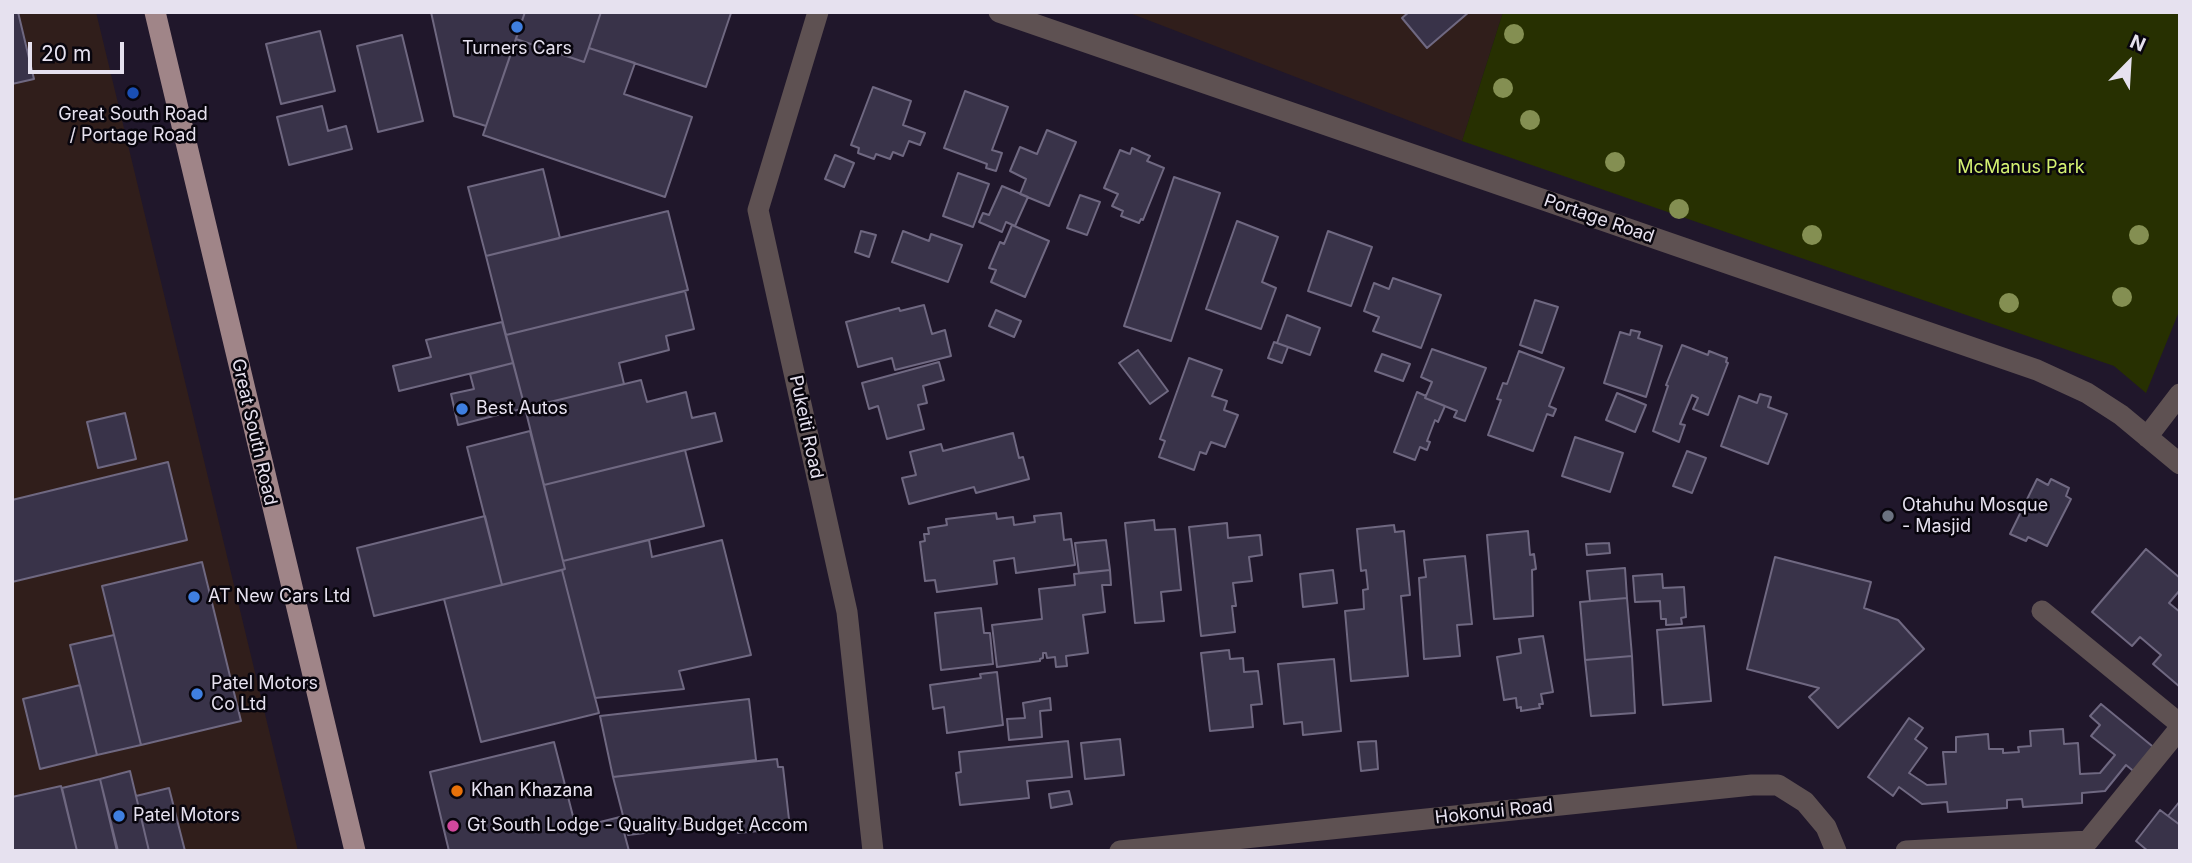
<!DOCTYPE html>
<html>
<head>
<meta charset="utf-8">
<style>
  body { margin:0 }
  #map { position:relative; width:2192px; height:863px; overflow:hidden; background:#20172b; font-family:Inter,sans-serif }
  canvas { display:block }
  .frame { position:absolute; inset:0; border:14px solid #e6e1ef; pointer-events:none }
  .north { position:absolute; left:2094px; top:28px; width:70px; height:70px; -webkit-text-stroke:5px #08050d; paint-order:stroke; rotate:24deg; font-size:19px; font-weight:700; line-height:28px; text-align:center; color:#e6e1ef }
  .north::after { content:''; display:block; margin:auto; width:24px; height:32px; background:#e6e1ef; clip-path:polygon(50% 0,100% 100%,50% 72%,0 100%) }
  .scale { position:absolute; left:28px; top:42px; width:96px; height:32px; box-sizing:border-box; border:4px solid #e6e1ef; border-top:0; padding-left:9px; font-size:21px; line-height:24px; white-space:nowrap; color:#e6e1ef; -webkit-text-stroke:5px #08050d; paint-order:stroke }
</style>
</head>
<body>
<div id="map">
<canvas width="2192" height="863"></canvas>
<div class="frame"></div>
<div class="north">N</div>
<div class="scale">20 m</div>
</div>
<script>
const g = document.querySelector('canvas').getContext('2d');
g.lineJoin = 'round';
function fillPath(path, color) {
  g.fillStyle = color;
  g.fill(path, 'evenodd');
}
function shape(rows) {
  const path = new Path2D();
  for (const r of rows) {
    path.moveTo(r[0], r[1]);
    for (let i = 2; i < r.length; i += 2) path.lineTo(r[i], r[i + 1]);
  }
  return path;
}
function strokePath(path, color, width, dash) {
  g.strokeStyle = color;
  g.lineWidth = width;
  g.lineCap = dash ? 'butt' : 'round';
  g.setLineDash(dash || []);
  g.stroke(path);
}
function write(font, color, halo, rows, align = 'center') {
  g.font = font + ' Inter,sans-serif';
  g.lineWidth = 5;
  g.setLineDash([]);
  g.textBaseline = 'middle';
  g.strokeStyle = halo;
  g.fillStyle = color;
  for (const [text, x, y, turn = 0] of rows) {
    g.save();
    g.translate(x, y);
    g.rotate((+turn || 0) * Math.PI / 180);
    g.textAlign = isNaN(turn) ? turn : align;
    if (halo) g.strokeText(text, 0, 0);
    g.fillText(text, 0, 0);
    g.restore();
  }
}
fillPath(shape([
  [12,12,96,12,298,851,12,851],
  [1127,12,1503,12,1462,141]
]), '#301e1b');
fillPath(shape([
  [1503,12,2180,12,2180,309,2146,393,2114,366,1462,141]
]), '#273001');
const building = shape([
  [12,12,18,12,34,79,12,84,12,12],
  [431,12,525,12,486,126,454,116,431,12],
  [525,12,601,12,584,62,516,39,525,12],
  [601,12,729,12,731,13,706,87,589,48,601,12],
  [1409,12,1469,12,1427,48,1402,18,1409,12],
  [320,31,335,91,281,104,266,44,320,31],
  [402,35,423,121,378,132,357,46,402,35],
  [516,39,584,62,589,48,635,63,624,94,692,117,665,197,483,135,516,39],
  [873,87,911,101,903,125,925,133,920,145,909,141,903,156,893,152,890,159,876,154,874,159,858,153,859,148,851,145,873,87],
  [965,91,1008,107,992,150,1002,153,996,171,986,168,987,164,944,148,965,91],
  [322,106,328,131,346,126,352,149,289,165,277,117,322,106],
  [1047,130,1076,142,1049,206,1020,194,1026,179,1010,171,1020,147,1037,154,1047,130],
  [1132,148,1150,156,1147,161,1164,168,1143,220,1141,219,1139,223,1121,216,1123,211,1112,206,1118,194,1104,188,1120,150,1130,154,1132,148],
  [835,155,854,163,844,187,825,179,835,155],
  [543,169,560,238,486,256,468,187,543,169],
  [958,173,989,184,973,227,943,216,958,173],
  [1174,177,1220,193,1171,341,1124,326,1174,177],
  [1002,186,1028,197,1015,226,1006,222,1002,232,979,222,983,213,989,215,1002,186],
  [1080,195,1100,202,1087,235,1067,228,1080,195],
  [668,211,688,290,506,335,486,256,668,211],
  [1237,221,1278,237,1262,282,1276,288,1261,329,1206,309,1237,221],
  [1012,225,1049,241,1025,297,991,282,996,270,989,268,1000,242,1004,244,1012,225],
  [861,231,876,235,869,257,855,252,861,231],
  [903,231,929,241,931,234,962,245,948,282,892,262,903,231],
  [1328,231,1372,247,1351,306,1308,291,1328,231],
  [1393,278,1441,295,1421,348,1373,331,1379,317,1364,311,1374,283,1389,289,1393,278],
  [685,291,694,329,666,336,669,350,619,363,624,384,525,408,506,335,685,291],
  [1535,300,1558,307,1542,353,1520,345,1535,300],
  [924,305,932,334,945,330,951,356,895,370,892,358,858,367,846,322,899,308,900,311,924,305],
  [996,310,1021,321,1014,337,989,326,996,310],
  [1287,315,1320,328,1310,355,1277,343,1287,315],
  [502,322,513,363,399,391,393,366,431,357,426,340,502,322],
  [1631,330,1640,332,1638,338,1662,346,1646,397,1604,383,1620,332,1630,335,1631,330],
  [1274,342,1288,347,1282,363,1268,358,1274,342],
  [1682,345,1708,355,1709,351,1727,358,1726,362,1728,363,1708,415,1693,409,1698,398,1692,395,1680,424,1685,425,1679,442,1653,431,1668,386,1666,385,1682,345],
  [1432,349,1486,368,1465,421,1454,417,1457,411,1425,398,1432,382,1421,377,1432,349],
  [1138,350,1168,391,1150,404,1119,363,1138,350],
  [1519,351,1564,368,1549,406,1556,409,1553,416,1547,414,1533,451,1488,435,1501,400,1497,399,1503,383,1507,384,1519,351],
  [1382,354,1410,364,1403,381,1375,371,1382,354],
  [1189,358,1222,370,1212,396,1227,401,1224,410,1238,415,1225,447,1211,442,1206,454,1200,452,1194,470,1159,457,1165,441,1160,439,1189,358],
  [939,362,944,380,923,386,927,403,918,405,924,429,887,439,878,406,869,409,862,383,939,362],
  [513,363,525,408,458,425,451,394,474,389,470,374,513,363],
  [641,380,647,402,686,392,692,418,715,413,722,441,544,485,525,408,641,380],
  [1417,392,1426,396,1425,398,1445,406,1438,422,1435,420,1427,441,1430,442,1427,450,1420,447,1415,460,1394,452,1417,392],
  [1617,393,1646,405,1635,432,1606,420,1617,393],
  [1760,394,1771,397,1768,407,1787,414,1768,464,1721,446,1739,396,1757,403,1760,394],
  [125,413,136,459,98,468,87,422,125,413],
  [530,431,565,569,502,585,467,447,530,431],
  [1013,433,1019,458,1023,457,1029,479,976,493,974,487,909,504,902,478,916,475,910,452,941,444,943,451,1013,433],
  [1575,437,1623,453,1610,492,1562,476,1575,437],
  [685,450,704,526,563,561,544,485,685,450],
  [1687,451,1706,458,1692,493,1673,486,1687,451],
  [168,462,187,540,12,582,12,500,168,462],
  [2037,479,2048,485,2051,479,2069,488,2066,496,2071,499,2047,546,2028,537,2026,541,2010,534,2037,479],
  [996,513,997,519,1013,517,1014,525,1035,522,1034,516,1061,513,1064,540,1071,539,1075,565,1016,573,1014,558,994,561,997,584,937,592,935,580,925,581,920,542,925,541,924,534,929,534,928,528,947,525,946,519,996,513],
  [485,516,502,585,374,616,357,548,485,516],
  [1154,520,1155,530,1175,529,1181,590,1161,592,1164,621,1135,623,1125,523,1154,520],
  [1227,523,1228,538,1260,535,1262,555,1249,557,1252,581,1233,583,1236,606,1232,606,1235,632,1201,636,1189,527,1227,523],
  [1394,525,1395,532,1404,531,1410,595,1401,596,1408,676,1351,681,1345,611,1364,609,1363,590,1368,589,1366,570,1361,571,1357,529,1394,525],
  [1528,531,1530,555,1534,554,1536,569,1532,570,1533,616,1494,619,1487,535,1528,531],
  [649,540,652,557,722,540,751,655,679,671,684,689,595,698,562,570,565,569,563,561,649,540],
  [1106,540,1110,570,1079,573,1075,543,1106,540],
  [1609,543,1610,553,1587,555,1586,544,1609,543],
  [2146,549,2180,578,2180,590,2169,603,2180,612,2180,687,2153,664,2161,655,2140,637,2132,646,2092,612,2146,549],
  [1465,556,1472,624,1457,625,1460,656,1424,659,1419,578,1426,577,1424,560,1465,556],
  [1775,557,1871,582,1864,608,1898,620,1924,649,1838,728,1809,697,1819,688,1747,669,1775,557],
  [202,562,241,721,141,745,102,586,202,562],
  [1625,568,1627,598,1590,601,1587,571,1625,568],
  [562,570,599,713,481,742,444,599,562,570],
  [1110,570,1111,585,1102,585,1105,612,1083,615,1088,653,1066,656,1067,666,1056,667,1055,657,1047,658,1046,653,1043,653,1043,658,1040,659,1040,661,997,667,992,625,1042,619,1039,589,1075,585,1074,574,1110,570],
  [1333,570,1337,603,1303,607,1300,574,1333,570],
  [1662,574,1663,588,1684,587,1686,617,1681,618,1682,624,1666,625,1666,619,1661,619,1660,601,1635,602,1633,576,1662,574],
  [1627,598,1632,656,1585,660,1580,602,1627,598],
  [981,608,984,633,990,633,993,664,941,670,935,613,981,608],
  [1704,626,1711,701,1663,705,1657,630,1704,626],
  [114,635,141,745,97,755,70,645,114,635],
  [1543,636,1553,692,1541,694,1543,704,1539,704,1540,708,1521,711,1521,707,1517,708,1516,698,1504,700,1497,657,1521,653,1519,639,1543,636],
  [1229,650,1230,659,1243,658,1244,672,1258,671,1262,704,1251,705,1253,727,1210,731,1201,653,1229,650],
  [1632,656,1635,713,1591,716,1585,660,1632,656],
  [1334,659,1341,731,1303,735,1302,722,1284,724,1278,664,1334,659],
  [997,672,1003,725,947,733,944,707,933,709,930,685,981,678,980,674,997,672],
  [80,685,97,755,40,769,23,699,80,685],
  [1050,698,1051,710,1040,711,1042,737,1009,740,1007,719,1025,718,1023,703,1050,698],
  [749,699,756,760,613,777,600,716,749,699],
  [2101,704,2157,750,2137,774,2126,765,2105,791,2082,793,2082,803,2023,807,2022,799,2007,800,2007,808,1948,812,1947,802,1922,804,1899,787,1893,796,1868,777,1909,718,1923,728,1915,739,1927,748,1909,773,1927,785,1946,784,1943,752,1956,752,1956,737,1988,734,1989,749,2003,749,2003,753,2019,752,2018,747,2031,746,2030,731,2063,729,2064,744,2078,743,2080,774,2100,773,2115,755,2091,736,2100,725,2090,716,2101,704],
  [1120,739,1124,775,1085,779,1081,743,1120,739],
  [1068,741,1072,777,1027,781,1029,798,960,805,956,773,961,772,959,752,1068,741],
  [1376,741,1378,769,1361,771,1358,742,1376,741],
  [554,742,576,828,620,817,629,851,449,851,430,772,554,742],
  [777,759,778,767,783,767,790,828,738,833,736,822,628,835,613,777,777,759],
  [130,771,136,796,149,851,117,851,100,779,130,771],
  [100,779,118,851,77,851,62,788,100,779],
  [61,786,77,851,12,851,12,797,61,786],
  [169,788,185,851,149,851,136,796,169,788],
  [1069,791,1072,804,1051,808,1049,794,1069,791],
  [2180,801,2180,825,2168,816,2180,801],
  [2160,810,2180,825,2180,851,2148,851,2136,841,2160,810]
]);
fillPath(building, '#393349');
strokePath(building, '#6f6881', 2);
strokePath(shape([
  [818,12,758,210,847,612,873,851],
  [999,12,2037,370,2087,393,2121,415,2180,464],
  [2147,437,2180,394],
  [2042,611,2180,724],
  [1120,851,1752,785,1778,785,1805,802,1826,827,1836,851],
  [1906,851,2088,841,2180,728]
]), '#5e5152', 21);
strokePath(shape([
  [155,12,355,851]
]), '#a08588', 21);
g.fillStyle = '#848f52';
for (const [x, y] of [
  [1514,34],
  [1503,88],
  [1530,120],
  [1615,162],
  [1679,209],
  [1812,235],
  [2139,235],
  [2122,297],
  [2009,303]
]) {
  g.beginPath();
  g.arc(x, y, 10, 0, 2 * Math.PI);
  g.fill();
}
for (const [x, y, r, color] of [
  [517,27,7,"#3f7fe0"],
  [133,93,7,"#1a4fb4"],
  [462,409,7,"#3f7fe0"],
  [1888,516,7,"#6b7280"],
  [194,597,7,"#3f7fe0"],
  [197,694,7,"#3f7fe0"],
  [457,791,7,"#e8710a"],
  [119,816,7,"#3f7fe0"],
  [453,826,7,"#d1479c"]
]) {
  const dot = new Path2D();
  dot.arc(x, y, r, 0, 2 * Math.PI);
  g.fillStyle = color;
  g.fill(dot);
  strokePath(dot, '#08050d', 2.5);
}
write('18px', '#e6e1ef', '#08050d', [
  ["Turners Cars",517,49,"center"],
  ["Great South Road",133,115,"center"],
  ["/ Portage Road",133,136,"center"],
  ["Best Autos",476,409],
  ["Otahuhu Mosque",1902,506],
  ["- Masjid",1902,527],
  ["AT New Cars Ltd",208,597],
  ["Patel Motors",211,684],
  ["Co Ltd",211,705],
  ["Khan Khazana",471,791],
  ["Patel Motors",133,816],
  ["Gt South Lodge - Quality Budget Accom",467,826]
], 'left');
write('18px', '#d5f272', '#08050d', [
  ["McManus Park",2021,168]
]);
write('18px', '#e6e1ef', '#08050d', [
  ["Portage Road",1599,219,19],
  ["Pukeiti Road",806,427,78],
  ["Great South Road",254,432,77],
  ["Hokonui Road",1494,812,-6]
]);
</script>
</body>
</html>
